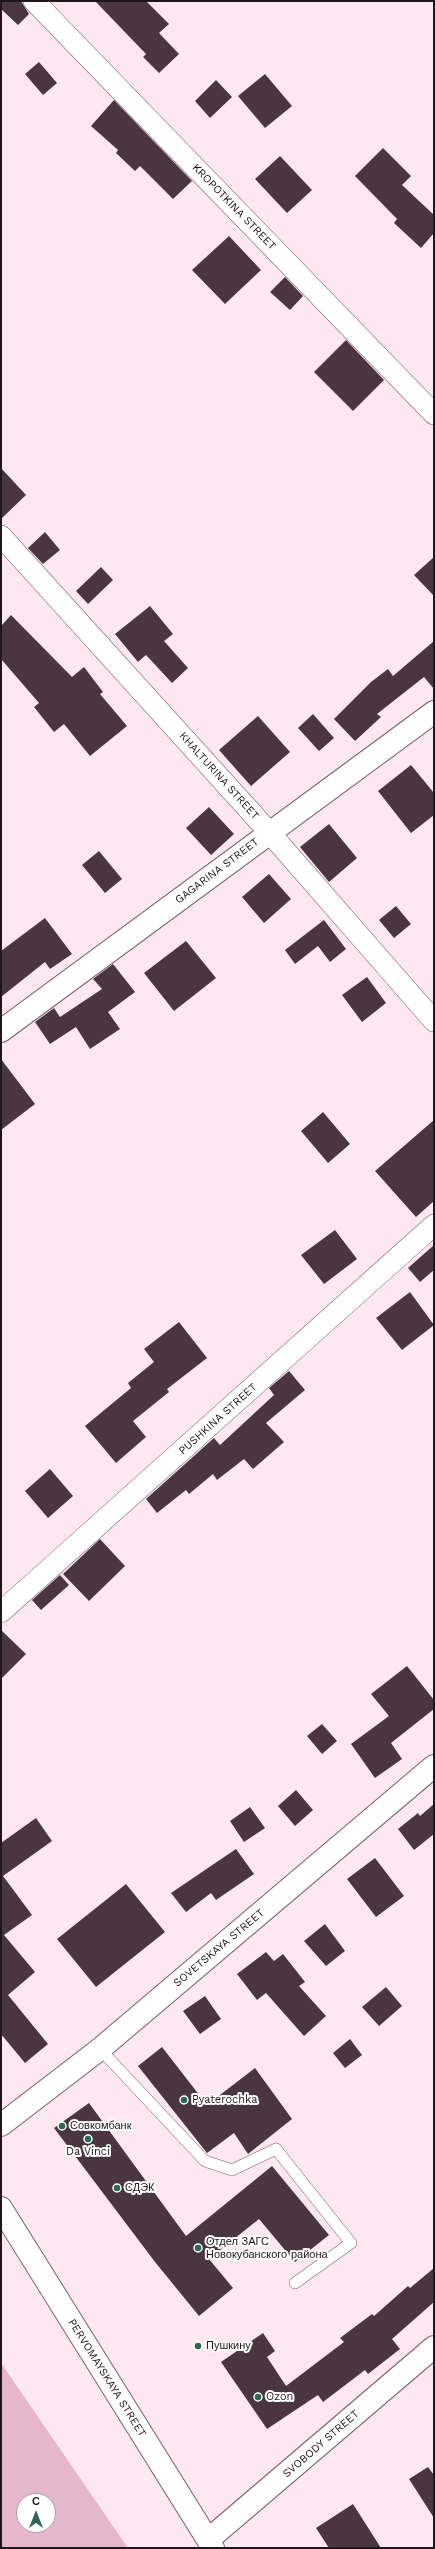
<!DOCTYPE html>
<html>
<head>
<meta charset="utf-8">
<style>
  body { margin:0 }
  #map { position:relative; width:435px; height:2549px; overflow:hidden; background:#fde8f2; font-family:"Work Sans",sans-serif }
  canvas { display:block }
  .frame { position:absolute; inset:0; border:2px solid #1f161b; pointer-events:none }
  .north { position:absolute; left:16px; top:2493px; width:40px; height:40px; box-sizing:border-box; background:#fff; border:1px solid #a5a2a4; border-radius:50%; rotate:0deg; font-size:11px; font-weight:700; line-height:16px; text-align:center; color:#1f161b }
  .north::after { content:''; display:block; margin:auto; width:14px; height:18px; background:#2c6853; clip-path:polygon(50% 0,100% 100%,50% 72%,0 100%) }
</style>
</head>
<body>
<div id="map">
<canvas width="435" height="2549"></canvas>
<div class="frame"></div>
<div class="north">С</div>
</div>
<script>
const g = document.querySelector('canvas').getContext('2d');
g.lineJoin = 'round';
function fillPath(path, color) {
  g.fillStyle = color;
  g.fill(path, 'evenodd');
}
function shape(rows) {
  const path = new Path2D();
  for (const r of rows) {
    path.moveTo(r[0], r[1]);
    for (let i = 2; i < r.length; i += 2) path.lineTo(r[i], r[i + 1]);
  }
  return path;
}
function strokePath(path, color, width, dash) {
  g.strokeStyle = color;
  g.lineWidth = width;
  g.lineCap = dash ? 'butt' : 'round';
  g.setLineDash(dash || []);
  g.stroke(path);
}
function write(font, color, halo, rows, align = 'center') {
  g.font = font + ' "Work Sans",sans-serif';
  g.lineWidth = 4;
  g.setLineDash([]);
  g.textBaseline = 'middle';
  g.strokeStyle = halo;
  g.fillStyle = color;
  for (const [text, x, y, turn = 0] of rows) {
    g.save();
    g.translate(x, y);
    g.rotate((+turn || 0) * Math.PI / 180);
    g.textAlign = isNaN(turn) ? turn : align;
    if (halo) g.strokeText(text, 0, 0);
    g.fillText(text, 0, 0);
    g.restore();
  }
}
fillPath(shape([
  [1,2363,128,2548,1,2548],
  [24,2501,48,2501,48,2525,24,2525]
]), '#e4b7cd');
fillPath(shape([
  [1,1,21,1,29,14,18,25,1,9],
  [95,1,146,1,169,24,159,33,179,54,159,73,143,57,146,54],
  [39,62,57,83,43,95,25,74],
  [265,74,292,106,265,128,238,96],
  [216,80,232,97,210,118,195,101],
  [114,100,192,181,173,199,140,166,135,171,116,153,118,150,91,126],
  [383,148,411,176,402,185,434,215,434,233,421,248,394,223,397,219,355,176],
  [280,156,312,190,287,213,255,179],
  [229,236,261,270,225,304,192,270],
  [285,277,303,296,290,310,270,292],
  [346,340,384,380,353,411,314,372],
  [1,468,26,495,1,519],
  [45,532,60,550,43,564,28,548],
  [434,557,434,596,414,575],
  [101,567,113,580,88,604,76,591],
  [150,606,173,634,164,641,188,668,172,683,146,655,138,662,115,634],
  [11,615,72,677,84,667,103,692,100,694,127,726,90,756,64,724,54,732,34,707,39,703,1,659,1,626],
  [434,641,434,689,424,677,377,714,381,717,355,741,334,719,371,682,388,669,393,676],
  [313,714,334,738,319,751,298,728],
  [258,716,290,752,251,786,219,750],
  [411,765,434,793,434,815,411,833,378,791],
  [209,807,234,834,211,855,186,828],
  [329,824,357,858,329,882,300,847],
  [99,851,122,879,105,893,82,865],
  [269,874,291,899,264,923,242,897],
  [396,906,411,924,394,938,379,920],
  [45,918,72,954,50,969,45,962,1,997,1,951],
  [324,920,346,949,330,962,318,946,295,964,285,950],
  [186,941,216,978,174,1011,144,973],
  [113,964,135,992,108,1012,120,1029,90,1049,76,1027,50,1044,35,1022,54,1008,60,1017,102,989,93,979],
  [367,977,386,1003,362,1022,342,995],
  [1,1059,35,1104,1,1130],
  [323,1112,350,1144,328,1163,301,1131],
  [434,1120,434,1201,416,1217,375,1171],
  [335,1230,357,1259,324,1284,301,1255],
  [434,1245,434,1270,420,1282,408,1268],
  [410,1292,434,1325,402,1350,376,1318],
  [179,1322,207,1358,167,1389,169,1392,133,1421,146,1437,116,1463,85,1426,131,1388,128,1383,154,1362,144,1349],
  [289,1371,305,1390,266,1423,284,1442,253,1469,244,1459,217,1480,213,1474,189,1494,186,1490,157,1513,146,1499,214,1438,220,1445,274,1395,269,1388],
  [50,1469,73,1496,48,1518,25,1491],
  [100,1539,125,1566,89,1601,63,1574],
  [60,1575,69,1585,41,1610,32,1600],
  [1,1630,26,1654,1,1679],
  [407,1666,434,1700,434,1709,391,1743,402,1759,375,1778,351,1744,389,1716,371,1694],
  [322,1724,337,1741,322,1754,307,1736],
  [296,1790,313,1810,295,1826,278,1806],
  [434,1804,434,1834,414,1850,398,1829,418,1813,420,1816],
  [250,1807,265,1828,244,1842,230,1821],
  [36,1818,52,1841,3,1876,32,1915,4,1935,35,1972,8,1995,48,2044,25,2063,1,2034,1,1843],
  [236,1849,254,1874,216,1900,211,1893,186,1912,171,1893],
  [375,1858,404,1896,376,1917,347,1879],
  [126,1884,165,1932,96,1987,57,1939],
  [325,1924,345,1951,326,1966,304,1941],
  [266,1952,274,1961,283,1954,305,1982,299,1986,326,2016,304,2036,266,1993,257,2000,237,1974],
  [386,1987,402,2006,379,2026,362,2007],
  [205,1996,221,2019,200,2034,183,2011],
  [350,2039,362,2055,345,2068,333,2053],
  [162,2047,207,2105,255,2068,292,2119,248,2154,234,2133,207,2153,138,2066],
  [89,2103,186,2236,272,2166,329,2235,295,2262,259,2219,209,2259,233,2288,199,2316,155,2262,54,2128],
  [434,2268,434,2302,392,2339,400,2349,368,2374,365,2370,323,2402,318,2395,267,2429,221,2362,263,2333,275,2351,267,2357,286,2386,344,2342,340,2338,372,2314,374,2316,408,2286,410,2288],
  [428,2467,434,2475,434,2518,409,2479],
  [353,2504,381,2548,329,2548,316,2528]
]), '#4a3640');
const lane = shape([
  [100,2049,205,2161,232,2170,276,2149,351,2243,295,2283]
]);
const street = shape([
  [34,1,434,414],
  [1,536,269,832,434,1021],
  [1,1612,434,1225]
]);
const secondary = shape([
  [1,1031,434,712],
  [1,2125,100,2049,434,1766],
  [1,2208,213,2548],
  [208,2540,434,2347]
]);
strokePath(lane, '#76606b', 12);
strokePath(street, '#76606b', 22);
strokePath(secondary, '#76606b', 24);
strokePath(lane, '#fff', 11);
strokePath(street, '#fff', 21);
strokePath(secondary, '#fff', 22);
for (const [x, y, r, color] of [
  [184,2100,4,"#2c6853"],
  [62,2126,4,"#2c6853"],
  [88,2139,4,"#2c6853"],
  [117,2188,4,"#2c6853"],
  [198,2248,4,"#2c6853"],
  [198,2346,4,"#2c6853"],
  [258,2397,4,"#2c6853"]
]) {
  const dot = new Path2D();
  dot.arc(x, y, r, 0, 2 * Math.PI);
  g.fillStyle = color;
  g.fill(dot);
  strokePath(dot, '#fff', 1.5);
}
write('11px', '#1f161b', '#fff', [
  ["KROPOTKINA STREET",234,207,46],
  ["KHALTURINA STREET",219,776,48],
  ["GAGARINA STREET",217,871,-37],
  ["PUSHKINA STREET",218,1419,-42],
  ["SOVETSKAYA STREET",219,1948,-40],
  ["PERVOMAYSKAYA STREET",107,2378,58],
  ["SVOBODY STREET",321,2444,-41]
]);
write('11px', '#1f161b', '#fff', [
  ["Pyaterochka",192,2100],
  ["Совкомбанк",70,2126],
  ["Da Vinci",88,2152,"center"],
  ["СДЭК",125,2188],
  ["Отдел ЗАГС",206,2242],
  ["Новокубанского района",206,2255],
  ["Пушкину",206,2346],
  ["Ozon",266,2397]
], 'left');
</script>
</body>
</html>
